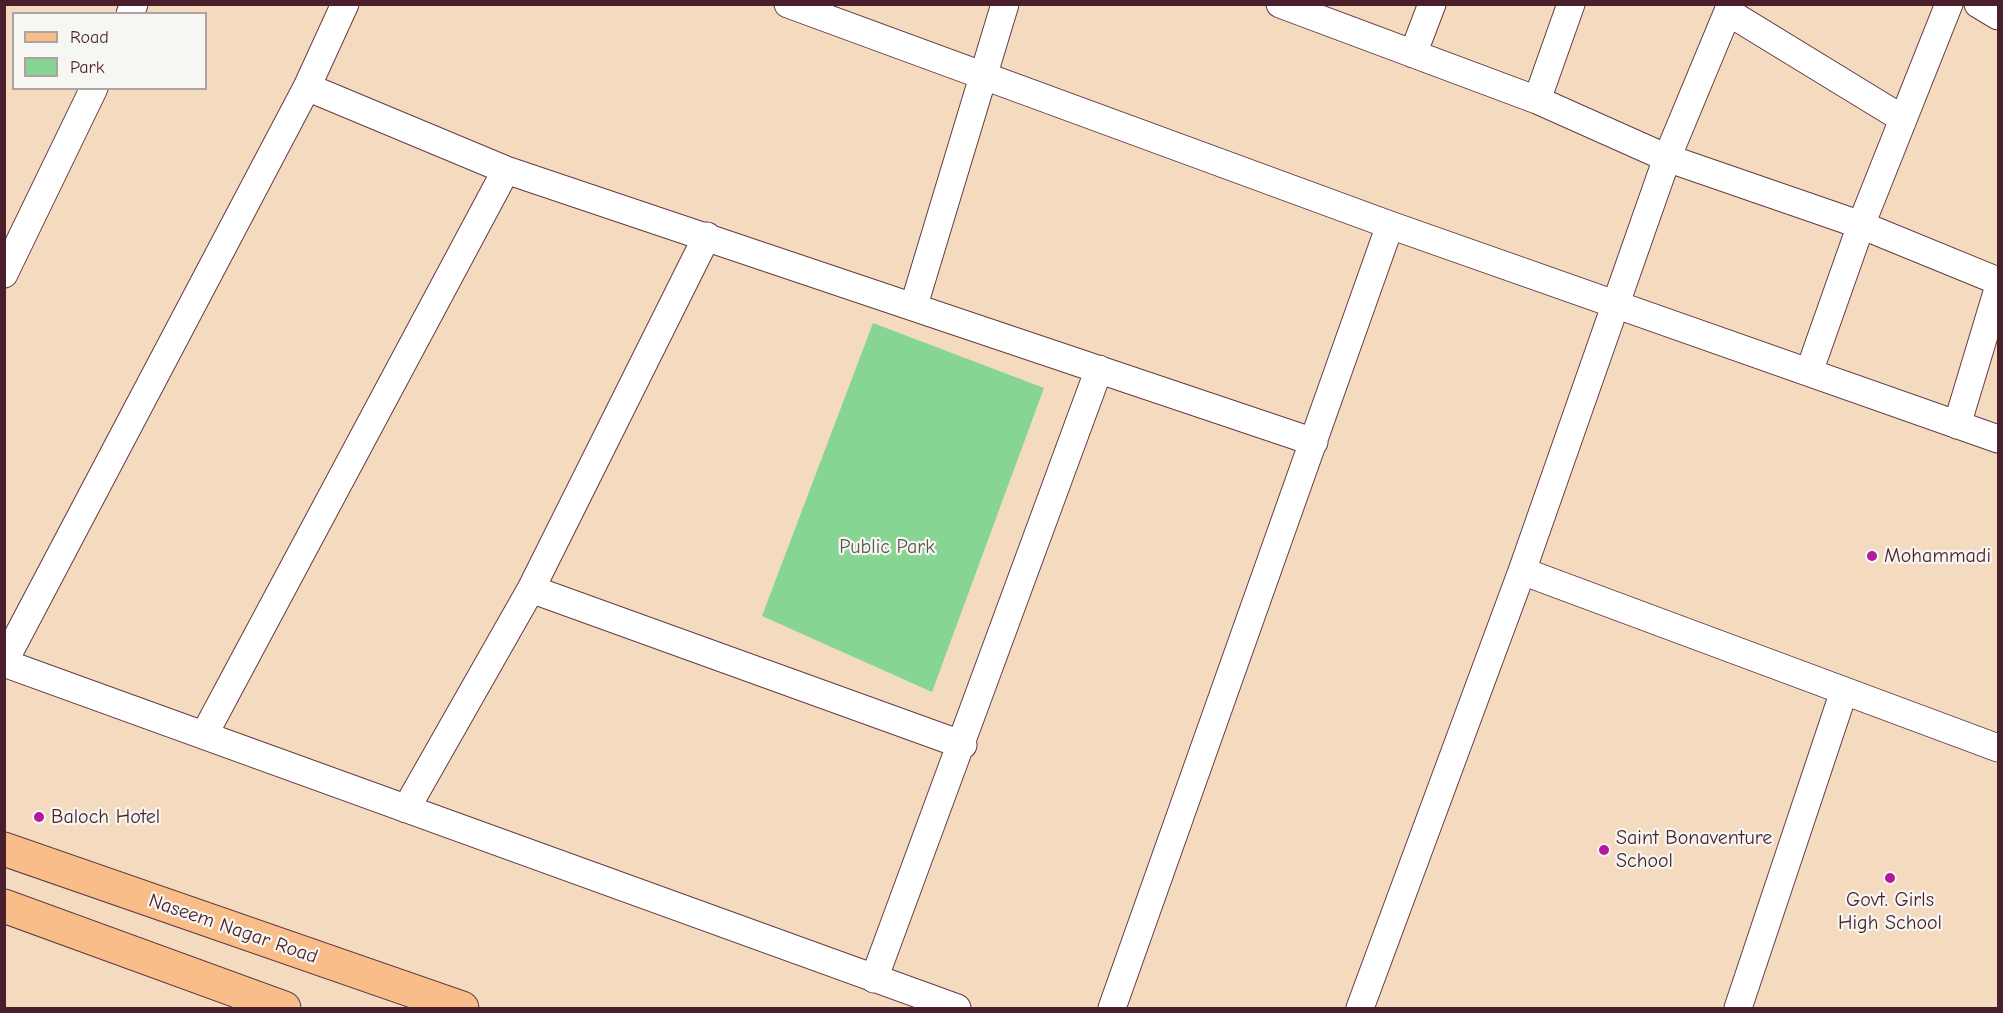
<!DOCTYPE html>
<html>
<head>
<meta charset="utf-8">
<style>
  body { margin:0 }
  #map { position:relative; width:2003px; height:1013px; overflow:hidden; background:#f4dbc0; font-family:"Comic Neue",sans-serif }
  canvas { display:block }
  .frame { position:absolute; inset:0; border:6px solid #4a1f2b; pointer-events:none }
  .legend { position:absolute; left:12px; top:12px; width:195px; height:78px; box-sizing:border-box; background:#f6f6f2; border:2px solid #b1a0a2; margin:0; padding:8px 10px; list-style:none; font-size:18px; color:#4a1f2b }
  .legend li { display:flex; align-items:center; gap:12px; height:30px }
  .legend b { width:30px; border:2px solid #b1a0a2 }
</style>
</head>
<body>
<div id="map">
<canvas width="2003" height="1013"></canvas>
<div class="frame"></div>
<ul class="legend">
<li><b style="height:8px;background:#f8bd89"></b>Road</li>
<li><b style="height:16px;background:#87d593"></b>Park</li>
</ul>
</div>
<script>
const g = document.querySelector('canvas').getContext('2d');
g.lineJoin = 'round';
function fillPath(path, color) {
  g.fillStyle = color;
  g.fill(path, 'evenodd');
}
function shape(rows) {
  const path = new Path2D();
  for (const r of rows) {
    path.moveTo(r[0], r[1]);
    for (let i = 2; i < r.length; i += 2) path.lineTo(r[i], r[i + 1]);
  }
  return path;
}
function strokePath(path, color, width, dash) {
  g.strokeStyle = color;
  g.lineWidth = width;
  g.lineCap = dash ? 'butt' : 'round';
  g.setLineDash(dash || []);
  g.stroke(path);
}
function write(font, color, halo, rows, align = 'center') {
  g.font = font + ' "Comic Neue",sans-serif';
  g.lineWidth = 4.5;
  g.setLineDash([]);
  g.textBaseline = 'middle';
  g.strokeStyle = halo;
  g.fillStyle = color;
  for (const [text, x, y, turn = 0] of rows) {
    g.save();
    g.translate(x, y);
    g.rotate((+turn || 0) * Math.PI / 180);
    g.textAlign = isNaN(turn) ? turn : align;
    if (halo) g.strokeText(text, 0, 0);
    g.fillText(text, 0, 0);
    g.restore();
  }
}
fillPath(shape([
  [873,323,1044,388,932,692,762,616]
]), '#87d593');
const street = shape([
  [788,4,1390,225,1998,439],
  [1280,4,1537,100,1667,158,1861,225,1998,281],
  [1978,4,1998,16],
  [1728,12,1903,119],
  [130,14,134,4],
  [1413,54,1432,4],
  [307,87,506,170,1314,442],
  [1537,100,1571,4],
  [4,274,94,88],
  [914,305,1005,4],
  [1809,372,1861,225,1949,4],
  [1957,425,1998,289],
  [1522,571,1998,748],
  [531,589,963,745],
  [4,662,307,87,345,4],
  [4,663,957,1008],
  [204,735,506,170],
  [406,809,531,589,707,236],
  [874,979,1099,369],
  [1112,1008,1390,225],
  [1360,1008,1522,571,1667,158,1731,4],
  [1738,1008,1844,691]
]);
const primary = shape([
  [4,849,462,1008],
  [4,906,284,1008]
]);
strokePath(street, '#643b41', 29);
strokePath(primary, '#643b41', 35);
strokePath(street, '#fff', 27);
strokePath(primary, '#f8bd89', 33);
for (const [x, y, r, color] of [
  [1872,556,6,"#b5179e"],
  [39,817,6,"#b5179e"],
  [1604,850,6,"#b5179e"],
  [1890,878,6,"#b5179e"]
]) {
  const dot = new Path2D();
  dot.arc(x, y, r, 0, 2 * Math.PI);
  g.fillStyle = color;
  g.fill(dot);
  strokePath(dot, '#f6f6f2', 2);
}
write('20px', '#5c564a', '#f6f6f2', [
  ["Public Park",887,547]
]);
write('20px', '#4a1f2b', '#f6f6f2', [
  ["Mohammadi",1884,556],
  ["Baloch Hotel",51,817],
  ["Saint Bonaventure",1616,838],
  ["School",1616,861],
  ["Govt. Girls",1890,900,"center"],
  ["High School",1890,923,"center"]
], 'left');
write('20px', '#4a1f2b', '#f6f6f2', [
  ["Naseem Nagar Road",233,929,19]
]);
</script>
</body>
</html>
